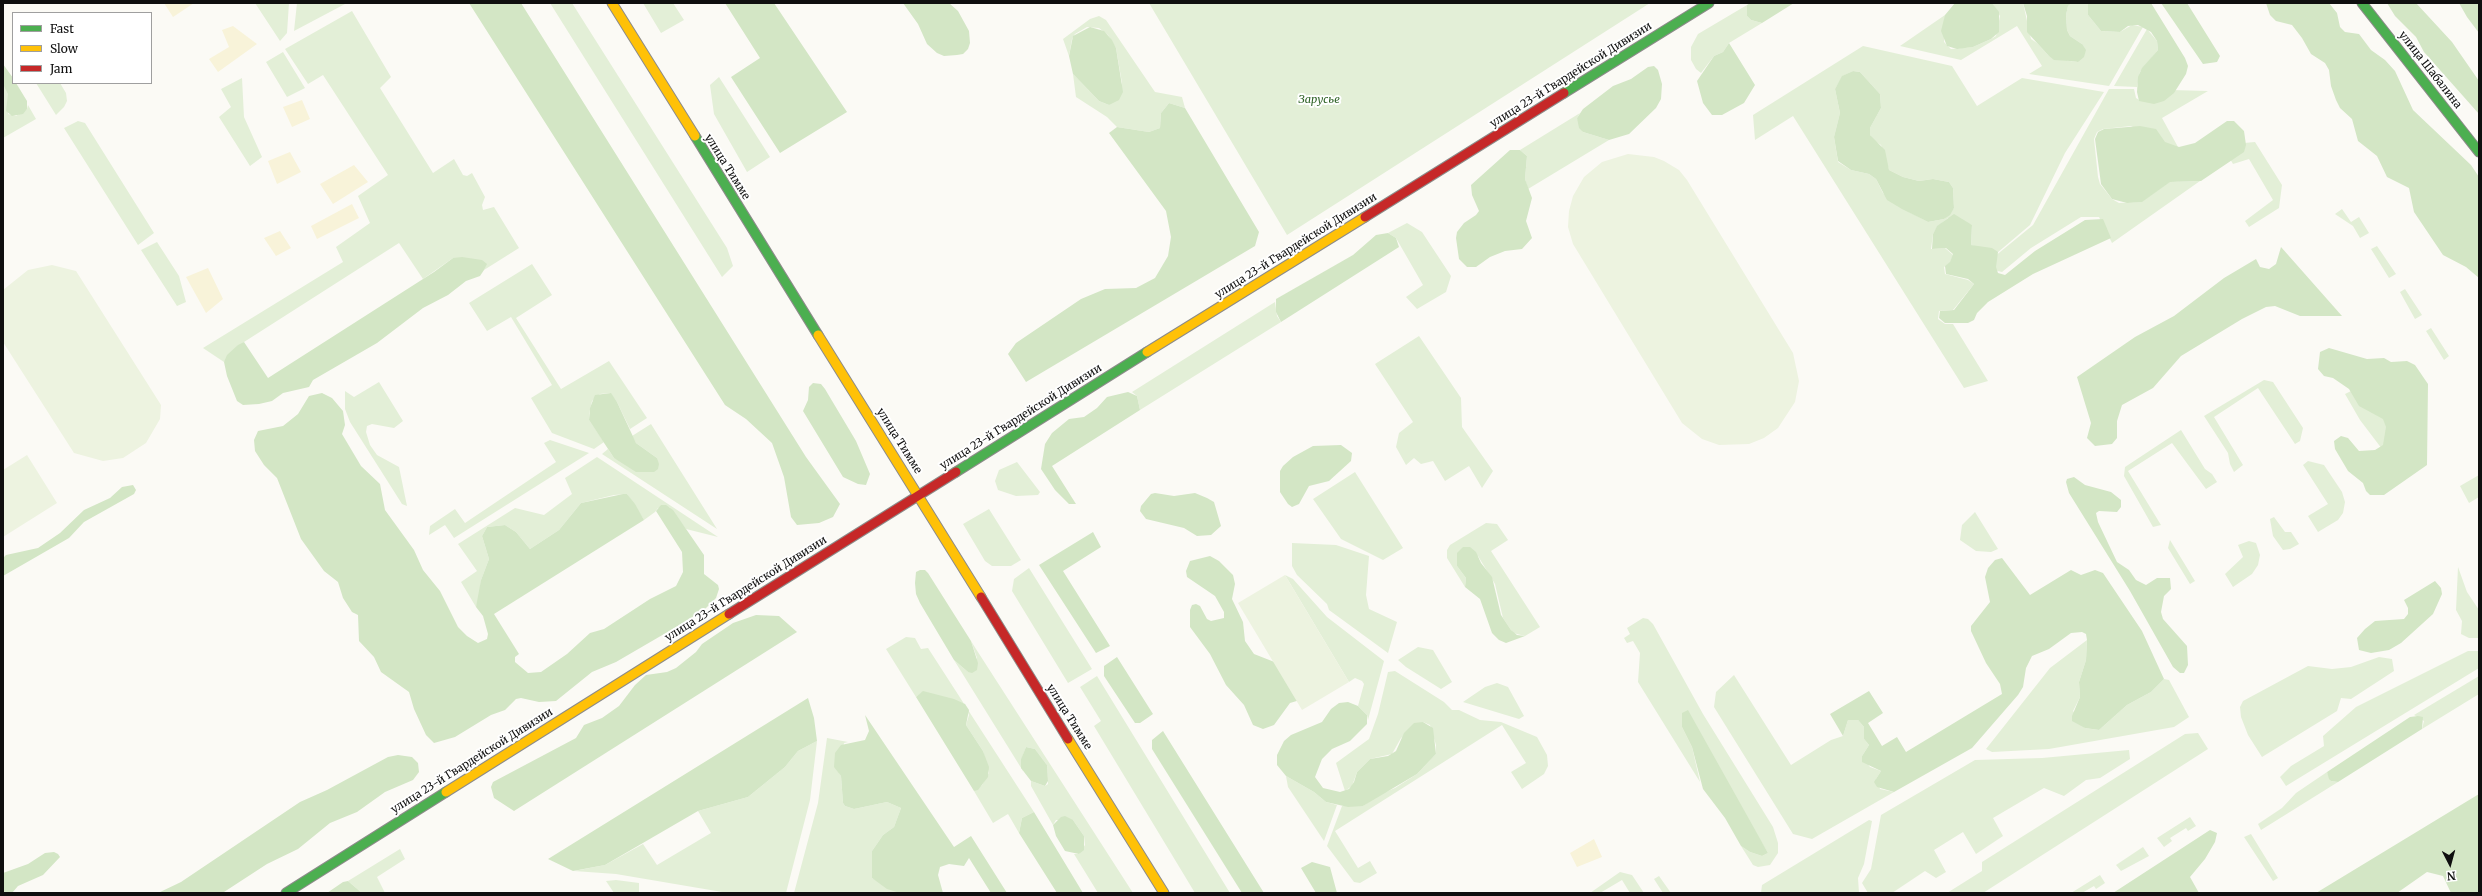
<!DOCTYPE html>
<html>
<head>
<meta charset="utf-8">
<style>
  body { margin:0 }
  #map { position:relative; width:2482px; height:896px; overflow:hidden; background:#fbfaf5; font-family:Merriweather,serif }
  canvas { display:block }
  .frame { position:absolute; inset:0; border:4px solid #0f0f0f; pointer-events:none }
  .legend { position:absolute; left:12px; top:12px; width:140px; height:72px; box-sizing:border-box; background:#fff; border:1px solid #9f9f9f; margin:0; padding:5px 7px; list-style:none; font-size:12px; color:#0f0f0f }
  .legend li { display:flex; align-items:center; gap:8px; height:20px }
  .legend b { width:20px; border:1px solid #9f9f9f }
  .north { position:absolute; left:2430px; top:844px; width:40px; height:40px; -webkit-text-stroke:3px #fff; paint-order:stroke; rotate:174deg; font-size:11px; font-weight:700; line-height:16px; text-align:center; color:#0f0f0f }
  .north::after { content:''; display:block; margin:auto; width:14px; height:18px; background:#0f0f0f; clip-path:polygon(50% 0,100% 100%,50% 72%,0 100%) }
</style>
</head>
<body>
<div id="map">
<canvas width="2482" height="896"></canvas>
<div class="frame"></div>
<ul class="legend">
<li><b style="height:5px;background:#4caf50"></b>Fast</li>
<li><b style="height:5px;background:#ffc107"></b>Slow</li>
<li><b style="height:5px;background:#c62828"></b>Jam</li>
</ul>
<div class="north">N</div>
</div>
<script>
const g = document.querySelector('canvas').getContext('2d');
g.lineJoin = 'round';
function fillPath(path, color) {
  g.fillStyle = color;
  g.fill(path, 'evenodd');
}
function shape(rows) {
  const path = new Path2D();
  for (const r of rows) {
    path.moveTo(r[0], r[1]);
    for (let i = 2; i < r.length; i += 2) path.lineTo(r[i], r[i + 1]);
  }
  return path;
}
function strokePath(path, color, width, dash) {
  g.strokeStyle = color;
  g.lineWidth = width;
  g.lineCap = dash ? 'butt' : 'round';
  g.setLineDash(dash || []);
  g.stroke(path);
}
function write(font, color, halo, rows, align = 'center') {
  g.font = font + ' Merriweather,serif';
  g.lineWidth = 4;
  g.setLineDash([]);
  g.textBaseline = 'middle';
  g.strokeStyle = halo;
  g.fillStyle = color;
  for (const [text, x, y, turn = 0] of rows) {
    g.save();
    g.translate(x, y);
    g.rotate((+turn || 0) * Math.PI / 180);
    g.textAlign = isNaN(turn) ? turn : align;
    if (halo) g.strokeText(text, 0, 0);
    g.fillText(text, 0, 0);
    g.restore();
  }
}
fillPath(shape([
  [255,3,289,3,287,33,280,41],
  [297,3,344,3,345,4,294,31],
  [550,3,572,3,727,248,733,266,722,277],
  [643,3,673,3,684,20,661,33],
  [1149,3,1650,3,1287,235],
  [1992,3,2023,3,2031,39,2037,43,2048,55,2070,61,2078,62,2082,44,2070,36,2067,30,2066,15,2068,6,2072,3,2088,3,2088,15,2101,31,2120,32,2132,25,2143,27,2109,86,2029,74,2042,66,2017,26,1961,60,1900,46,1945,15,1944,42,1951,49,1973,47,1991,39,1996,36,2000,16],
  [1747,5,1747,16,1751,20,1762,23,1729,43,1723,52,1714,56,1701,73,1696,69,1691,60,1691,47,1698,34],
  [352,11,391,77,380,88,433,173,454,159,463,175,467,176,472,173,485,197,482,205,483,210,494,207,519,248,484,270,486,264,453,258,423,279,399,243,244,342,224,362,203,348,343,262,336,247,370,223,358,196,388,175,323,75,308,84,285,49],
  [1099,16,1106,20,1155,92,1182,97,1185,108,1169,103,1161,113,1160,128,1149,132,1117,127,1107,117,1076,97,1073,74,1099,101,1109,105,1122,83,1116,48,1108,35,1099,28,1087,27,1075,34,1072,39,1069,56,1063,39,1090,19],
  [2147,29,2157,41,2158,50,2140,72,2137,87,2114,86],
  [1863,46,1952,66,1977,106,2022,78,2104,92,2065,153,2030,225,1997,253,1971,245,1972,225,1948,218,1937,227,1933,234,1931,249,1945,248,1953,255,1950,263,1944,267,1945,274,1968,280,1974,284,1953,310,1939,311,1938,319,1945,324,1953,324,1988,381,1964,388,1793,116,1755,140,1753,115],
  [1853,71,1860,72,1880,94,1881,108,1870,128,1870,135,1873,140,1881,145,1889,170,1903,177,1919,181,1933,179,1949,182,1953,188,1954,208,1944,219,1928,222,1909,212,1883,193,1876,179,1869,174,1851,170,1838,162,1834,137,1840,113,1835,89,1843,76],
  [283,52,305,88,287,97,266,62],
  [719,77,770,157,747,172,714,114,710,85],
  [242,78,244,117,262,157,250,166,219,117,231,107,221,89],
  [36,83,60,83,66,93,67,101,64,107,56,115],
  [3,84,8,90,8,114,16,116,27,109,28,105,36,119,3,138],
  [2109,89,2134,89,2136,98,2141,101,2171,90,2208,91,2162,118,2178,147,2170,146,2131,126,2103,129,2097,132,2094,139,2098,177,2100,184,2112,199,2119,203,2141,202,2169,182,2200,181,2112,243,2099,217,2081,217,2031,248,2002,272,1994,270,1994,257,2033,225],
  [1580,113,1577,118,1583,132,1609,140,1528,189,1525,179,1527,156,1520,150],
  [78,121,85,123,154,233,138,245,64,128],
  [2255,142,2282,185,2279,208,2249,227,2245,221,2273,200,2249,159,2233,164,2222,145],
  [2342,209,2351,222,2359,217,2369,233,2360,238,2353,226,2335,214],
  [1407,223,1422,232,1451,276,1446,292,1417,309,1406,297,1423,285,1396,238,1388,233],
  [157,242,179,276,186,302,177,306,141,250],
  [2377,246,2396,274,2389,278,2371,249],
  [532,264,552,295,516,318,561,389,609,361,647,418,630,429,617,402,610,393,600,394,592,401,589,414,589,420,604,442,594,449,552,433,531,398,552,385,511,317,487,331,469,303],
  [2405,289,2422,315,2415,319,2400,292],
  [1275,302,1277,316,1281,322,1140,410,1137,396,1132,392],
  [2431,328,2449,356,2444,360,2426,331],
  [1419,336,1461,398,1462,427,1493,471,1482,488,1469,466,1445,481,1433,461,1421,464,1414,458,1406,465,1396,447,1399,433,1413,422,1375,364],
  [2264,380,2273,382,2303,428,2300,441,2295,444,2258,388,2214,417,2243,465,2234,472,2230,464,2228,453,2204,416],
  [379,382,403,421,394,428,372,424,367,426,366,432,370,445,377,455,399,467,407,506,402,504,350,422,345,409,345,391,354,397],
  [2363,385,2383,414,2398,470,2360,420,2345,394],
  [651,424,717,529,602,454,608,449,614,458,658,469,657,458,636,443,632,436],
  [2181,430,2205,469,2212,474,2217,482,2206,489,2172,443,2128,471,2161,525,2153,527,2124,476,2125,467],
  [550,440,589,453,454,538,445,525,429,535,430,526,455,509,465,523,556,462,544,443],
  [597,457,718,537,686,529,669,507,658,508,655,512,644,520,627,494,614,495,581,503,559,530,530,549,516,532,505,525,487,527,482,536,489,559,481,580,480,596,476,607,461,582,477,571,458,544,515,508,544,515,572,494,565,478],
  [2308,461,2324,465,2342,492,2345,502,2343,513,2338,520,2318,532,2308,516,2328,504,2303,465],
  [1017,462,1040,492,1038,495,1016,496,998,490,995,481,999,470],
  [1355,472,1403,548,1383,560,1341,539,1313,499],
  [2479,475,2479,497,2469,503,2460,486],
  [989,509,1021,560,1011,566,992,566,985,561,963,524],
  [1975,512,1998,549,1991,552,1976,551,1960,540,1962,525],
  [2274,517,2285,532,2291,532,2299,544,2290,549,2283,550,2273,536,2270,519],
  [1486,523,1497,524,1508,540,1491,551,1540,627,1525,636,1513,633,1503,618,1495,584,1478,556,1457,566,1466,578,1465,587,1447,558,1447,550,1450,545],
  [2170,540,2195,581,2190,584,2168,548],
  [2249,541,2256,543,2260,555,2258,565,2252,574,2233,587,2225,574,2243,557,2238,545],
  [1292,543,1336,545,1369,556,1366,595,1369,609,1397,622,1388,653,1329,610,1327,604,1297,575,1292,566],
  [2458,567,2467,592,2479,610,2479,638,2469,638,2461,634,2462,621,2456,610],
  [1029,568,1092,669,1068,683,1012,591,1014,579],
  [1285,575,1293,579,1327,617,1384,661,1368,720,1367,715,1358,706,1364,684,1362,681,1355,678,1349,682],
  [1643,618,1648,619,1653,624,1703,714,1773,827,1778,843,1778,853,1770,865,1758,867,1753,865,1741,846,1750,852,1762,856,1768,853,1682,713,1682,727,1692,747,1700,782,1638,682,1640,653,1633,641,1627,643,1624,638,1630,634,1627,628],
  [906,637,915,638,921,649,928,648,1034,812,1022,818,1019,833,1008,814,993,823,974,791,982,785,989,773,983,751,966,725,969,715,965,704,923,692,916,697,886,649],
  [2087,640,2086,660,2079,682,2080,697,2073,711,2085,728,2099,730,2127,705,2151,692,2164,679,2169,680,2189,717,2174,727,2049,749,1992,752,1986,749,2050,668],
  [971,641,976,649,1133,893,1098,893,1074,854,1079,854,1085,845,1084,836,1073,820,1056,820,1053,825,1031,786,1031,781,1045,786,1048,784,1047,765,1035,749,1026,747,1021,760,1023,771,954,660,968,672,977,658],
  [1418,647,1433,650,1452,682,1441,689,1406,667,1398,660],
  [2468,651,2479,651,2479,668,2286,786,2280,777,2291,766,2324,746,2323,736,2356,707],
  [2379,657,2392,659,2394,671,2351,699,2341,698,2337,711,2262,757,2248,735,2241,717,2240,707,2243,701,2308,666,2332,669,2351,667],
  [1395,671,1444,702,1452,710,1459,710,1480,720,1501,722,1537,737,1547,755,1548,766,1544,774,1522,789,1511,772,1526,763,1502,725,1335,831,1358,868,1370,861,1377,873,1360,883,1354,882,1327,846,1342,806,1363,806,1378,795,1395,788,1417,774,1436,754,1436,745,1430,725,1423,722,1401,738,1392,754,1370,759,1357,772,1352,786,1345,791,1336,763,1369,739,1378,714,1388,672],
  [1734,675,1791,765,1831,740,1843,736,1848,720,1858,720,1864,727,1864,739,1869,745,1862,756,1870,767,1881,771,1876,779,1880,789,1894,792,1812,839,1793,834,1714,707,1716,692],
  [1097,676,1230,893,1195,893,1094,726,1101,721,1080,687],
  [2479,676,2479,694,2422,729,2424,721,2414,715],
  [1497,683,1508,687,1524,716,1519,719,1463,702,1485,687],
  [2198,733,2208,749,1983,893,1947,893,1982,871,1982,862,2185,734],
  [827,738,848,742,844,743,839,773,841,776,843,803,845,806,854,809,887,802,901,808,894,827,883,835,872,851,872,878,900,893,794,893,818,803],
  [817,741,810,800,786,893,728,893,616,874,574,871,605,865,643,844,657,865,711,833,698,811,748,797,785,767,798,751],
  [2129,750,2130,759,2100,778,2086,780,2064,796,2044,788,1993,818,2003,836,1976,854,1963,832,1934,850,1946,872,1936,878,1925,871,1892,893,1868,893,1862,883,1871,869,1881,815,1975,760,2042,758],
  [2327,772,2331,781,2338,782,2261,830,2258,824,2282,808,2296,793],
  [1286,776,1314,792,1326,802,1337,805,1324,841,1288,787],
  [2190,817,2196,826,2188,831,2186,828,2170,838,2172,841,2164,847,2157,838],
  [1869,820,1872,821,1864,864,1858,878,1859,893,1761,893,1762,885],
  [2251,834,2278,878,2273,881,2244,837],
  [2143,847,2149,856,2121,871,2116,865],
  [400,849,405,859,377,877,385,893,362,893,348,881],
  [1620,872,1632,875,1644,893,1630,893,1622,880,1600,893,1590,893],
  [2100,875,2105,883,2096,889,2094,886,2082,893,2071,893],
  [1659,876,1671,893,1663,893,1654,879],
  [616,880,639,883,639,893,614,893,606,881]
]), '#e3efd7');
fillPath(shape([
  [469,3,521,3,806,457,840,504,833,517,819,523,797,525,791,517,784,477,772,443,746,419,725,405],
  [725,3,774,3,847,112,780,153,731,77,760,58],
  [903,3,949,3,958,11,969,31,970,43,968,49,963,54,957,55,944,56,937,53,927,44,918,24],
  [1750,3,1794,3,1762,23,1751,20,1747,16,1747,5],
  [1955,3,1992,3,1999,12,1999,32,1991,39,1973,47,1957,49,1947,46,1941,31,1945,15],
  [2023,3,2072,3,2068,6,2066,15,2067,30,2070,36,2082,44,2086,50,2084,57,2078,62,2070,61,2054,60,2048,55,2027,32,2027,16],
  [2088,3,2151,3,2185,58,2188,66,2186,74,2174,93,2164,101,2154,104,2139,101,2137,92,2138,77,2142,68,2158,50,2157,41,2151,32,2138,25,2128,26,2120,32,2101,31,2088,15],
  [2161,3,2187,3,2220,56,2217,62,2203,64],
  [2266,3,2329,3,2337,13,2340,27,2345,32,2359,34,2371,50,2385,60,2395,71,2413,110,2471,165,2479,177,2479,278,2466,267,2443,255,2414,212,2409,188,2387,177,2377,156,2358,141,2352,119,2340,108,2336,100,2331,86,2329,70,2325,63,2311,54,2302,38,2292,25,2276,21,2270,15],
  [2387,3,2416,3,2452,42,2479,81,2479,114,2424,52,2416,37,2395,16],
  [2459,3,2479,3,2479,33,2467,17],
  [1090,27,1104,31,1112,40,1116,48,1123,92,1119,100,1109,105,1099,101,1073,74,1069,56,1073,36],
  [1729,43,1755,85,1744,103,1722,115,1712,115,1703,103,1697,81,1714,56,1723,52],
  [3,64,13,78,13,83,16,83,27,101,27,109,23,114,12,116,6,111,8,94,3,84],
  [1654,66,1658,70,1662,84,1661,99,1656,108,1629,134,1609,140,1583,132,1579,128,1577,118,1583,109,1613,86,1631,79,1648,67],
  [1853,71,1860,72,1880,94,1881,108,1870,128,1870,135,1885,150,1889,170,1903,177,1919,181,1933,179,1949,182,1953,188,1954,208,1950,215,1944,219,1928,222,1902,209,1887,200,1876,179,1869,174,1851,170,1838,161,1834,137,1840,113,1835,89,1842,76],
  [1169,103,1185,108,1259,232,1255,246,1026,382,1008,354,1016,343,1081,299,1105,289,1136,288,1155,278,1168,256,1171,237,1166,211,1109,133,1117,127,1149,132,1160,128,1161,113],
  [2227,121,2234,121,2244,131,2246,145,2244,152,2201,181,2170,182,2142,202,2127,203,2112,199,2101,184,2095,139,2098,132,2104,129,2140,126,2156,129,2165,142,2179,147,2195,143],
  [1510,150,1520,150,1527,156,1525,179,1532,198,1526,221,1532,238,1522,249,1505,251,1490,257,1476,267,1467,267,1459,259,1456,238,1457,232,1464,223,1476,215,1479,211,1472,195,1471,185],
  [1954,214,1972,225,1971,245,1992,248,1998,252,1996,267,1998,273,2005,275,2035,251,2085,220,2103,219,2111,238,2033,274,1988,302,1977,313,1974,320,1968,323,1945,323,1939,318,1940,311,1954,310,1974,284,1968,279,1946,274,1945,266,1950,262,1953,254,1946,248,1932,249,1933,234,1937,226],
  [1388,233,1396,238,1399,247,1281,322,1276,312,1276,299,1353,255,1376,235],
  [2281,247,2342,316,2300,316,2275,306,2266,307,2242,319,2181,356,2153,388,2122,405,2117,421,2117,438,2112,444,2095,446,2087,438,2091,423,2077,377,2135,337,2174,316,2224,278,2256,259,2260,267,2269,269,2276,264],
  [462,257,482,260,487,264,484,270,480,276,466,281,448,295,423,308,377,343,313,380,309,387,283,393,272,401,259,404,243,405,237,401,227,376,224,362,227,355,238,345,244,342,268,378,434,272,453,258],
  [2329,348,2367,359,2384,358,2391,362,2407,361,2415,365,2428,384,2427,465,2384,495,2370,495,2366,491,2363,483,2348,471,2335,449,2334,441,2341,436,2348,438,2359,451,2375,450,2383,445,2386,427,2383,419,2359,406,2349,389,2333,378,2324,376,2318,369,2320,352],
  [813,383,821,384,825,389,856,441,870,474,866,485,858,484,843,477,803,411,808,400,809,387],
  [1128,392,1137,396,1140,410,1052,466,1076,504,1069,504,1055,490,1041,469,1045,444,1052,433,1069,419,1084,417,1097,408,1107,397],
  [322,393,332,398,343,411,345,425,342,434,361,466,380,484,385,510,414,550,423,570,440,591,458,627,467,636,478,643,487,639,488,634,483,616,476,607,481,580,489,559,482,536,487,527,505,525,516,532,530,549,559,530,581,503,623,494,627,494,635,504,644,520,494,614,519,654,515,657,515,662,528,673,541,672,567,654,590,633,604,629,650,599,676,586,683,572,682,552,656,511,661,505,666,505,673,510,704,555,704,574,718,585,719,589,716,598,705,609,683,623,616,662,592,672,556,701,539,702,521,698,516,699,505,710,491,715,455,737,434,743,426,735,414,709,409,692,381,672,374,657,359,641,358,615,352,612,343,598,338,582,324,571,301,539,277,478,264,465,255,451,254,440,258,431,283,426,298,414,309,396],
  [611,393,617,402,636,443,657,458,659,464,658,469,654,472,636,472,614,458,589,420,590,408,595,395],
  [1341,445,1352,453,1351,461,1329,481,1309,486,1299,504,1292,507,1288,504,1280,492,1280,471,1283,466,1293,457,1313,446],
  [2074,477,2085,485,2111,492,2121,500,2121,507,2117,512,2099,511,2096,513,2098,522,2117,562,2129,570,2136,580,2146,585,2157,578,2170,578,2171,589,2164,596,2161,612,2163,619,2187,646,2188,665,2184,673,2180,673,2173,667,2130,591,2069,493,2066,482,2067,479],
  [133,485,136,490,134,494,84,522,69,538,3,576,3,558,6,555,38,548,60,533,84,510,110,498,122,487],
  [1155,493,1174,496,1195,493,1207,498,1214,502,1221,526,1211,535,1197,536,1184,528,1146,519,1140,511,1141,506,1151,494],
  [1093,532,1101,547,1063,571,1110,646,1096,653,1039,565],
  [1463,547,1470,547,1476,552,1481,563,1492,577,1501,615,1511,630,1517,635,1525,636,1506,643,1499,640,1492,633,1480,599,1465,587,1466,578,1457,566,1457,553],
  [1210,556,1219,561,1233,575,1235,584,1232,599,1243,622,1245,641,1254,654,1277,663,1300,700,1290,703,1274,725,1263,729,1253,725,1244,705,1226,685,1210,654,1190,627,1190,610,1192,605,1196,604,1200,606,1207,619,1211,621,1224,618,1224,612,1215,596,1187,577,1186,571,1190,561],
  [2002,558,2030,595,2071,570,2081,575,2095,570,2103,573,2142,631,2164,679,2151,692,2127,705,2099,730,2085,728,2072,721,2072,716,2080,697,2079,682,2086,660,2087,640,2086,634,2082,632,2071,633,2049,649,2032,656,2026,668,2023,687,2018,695,1972,748,1894,792,1877,787,1874,782,1881,771,1862,762,1862,756,1869,745,1864,739,1864,727,1858,720,1848,720,1843,736,1830,714,1869,691,1883,713,1868,723,1882,746,1897,737,1906,752,2002,694,2000,684,1986,663,1971,631,1971,626,1990,602,1985,577,1988,568,1995,560],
  [920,570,925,570,928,573,971,641,978,663,977,670,972,673,968,672,954,660,920,603,916,594,915,583,916,572],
  [2435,581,2441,588,2442,594,2433,614,2401,643,2389,650,2371,653,2359,650,2357,638,2365,629,2375,621,2404,619,2408,614,2408,608,2404,600],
  [756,615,779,616,797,632,514,811,494,798,491,787,493,782,576,738,584,725,602,718,619,706,635,685,646,675,667,672,676,668,696,652,702,644,733,623],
  [1117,657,1153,714,1140,723,1135,723,1104,676,1104,666],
  [923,691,954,699,965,704,969,710,966,725,983,751,989,767,988,777,978,790,974,791,916,697],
  [808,698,814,718,817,741,798,751,785,767,748,797,698,811,605,865,573,871,548,859],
  [1339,703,1348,702,1358,706,1367,715,1367,724,1350,741,1332,749,1322,759,1315,777,1323,788,1340,792,1349,789,1354,782,1357,772,1370,759,1388,756,1396,751,1404,733,1414,723,1423,722,1433,728,1436,754,1417,774,1363,806,1348,807,1326,802,1314,792,1286,776,1277,765,1277,755,1284,741,1291,735,1322,722,1331,709],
  [1688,710,1768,853,1762,856,1750,852,1741,846,1725,818,1703,789,1692,747,1682,727,1682,713],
  [865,715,954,847,971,836,1007,893,991,893,969,858,964,866,949,864,940,867,938,875,943,893,900,893,887,889,872,878,872,851,883,835,894,827,901,808,887,802,854,809,845,806,843,803,841,776,834,767,835,753,841,745,865,740,869,731],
  [2418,716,2423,717,2422,729,2338,782,2331,781,2329,779,2327,772,2410,717],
  [1163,731,1264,893,1242,893,1152,749,1152,740],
  [1026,747,1035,749,1047,765,1048,781,1045,786,1031,781,1021,768,1021,759],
  [398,755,412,757,418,763,419,772,413,780,385,792,357,812,330,823,298,849,267,864,224,892,158,893,181,882,300,802,327,790,388,757],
  [2479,794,2479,893,2451,893,2443,876,2427,872,2397,893,2316,893],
  [1034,812,1083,893,1057,893,1019,833,1022,818],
  [1065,816,1073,820,1084,836,1084,850,1079,854,1065,851,1056,836,1053,825,1061,817],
  [2210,830,2217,833,2215,842,2205,859,2190,877,2199,893,2113,893],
  [54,852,58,854,60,857,43,875,18,886,12,893,3,893,3,873,28,864,45,853],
  [1312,862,1330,867,1337,893,1316,893,1301,868],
  [348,881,362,893,327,893,343,882]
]), '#d3e6c5');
fillPath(shape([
  [164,3,194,3,173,17],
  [233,26,257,44,218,72,209,59,229,47,222,30],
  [302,100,310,119,292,127,283,107],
  [290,152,301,172,277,184,268,161],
  [354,165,368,182,333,204,320,184],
  [352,204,359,218,317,239,311,226],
  [280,231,291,248,276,256,264,238],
  [208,268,223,299,206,313,186,277],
  [1594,839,1602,857,1577,867,1570,853]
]), '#f8f3d9');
fillPath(shape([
  [1628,154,1654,157,1664,161,1679,170,1687,180,1793,353,1799,381,1795,402,1778,428,1764,438,1749,444,1719,445,1702,439,1682,423,1573,244,1568,227,1569,211,1573,196,1584,177,1602,162],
  [52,265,76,271,161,405,160,419,146,443,123,458,103,461,74,453,3,342,3,290,28,270],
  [27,455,57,503,3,537,3,470],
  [1285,575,1349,682,1302,710,1238,603]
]), '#edf3e0');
const fast = shape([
  [2362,3,2479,152],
  [1564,93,1709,3],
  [695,136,818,335],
  [956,472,1147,352],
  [286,893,446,792]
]);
const slow = shape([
  [612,3,695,136],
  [818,335,981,597],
  [1147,352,1365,217],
  [1068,739,1164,893],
  [446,792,729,614]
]);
const jam = shape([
  [1365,217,1564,93],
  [981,597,1068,739],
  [729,614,956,472]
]);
strokePath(fast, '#8c8b89', 11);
strokePath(slow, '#8c8b89', 11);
strokePath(jam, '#8c8b89', 11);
strokePath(fast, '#4caf50', 9);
strokePath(slow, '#ffc107', 9);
strokePath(jam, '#c62828', 9);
write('11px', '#0f0f0f', '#fff', [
  ["улица Шабалина",2430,70,52],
  ["улица 23-й Гвардейской Дивизии",1571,75,-32],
  ["улица Тимме",727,167,58],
  ["улица 23-й Гвардейской Дивизии",1296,246,-32],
  ["улица 23-й Гвардейской Дивизии",1021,417,-32],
  ["улица Тимме",899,441,58],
  ["улица 23-й Гвардейской Дивизии",746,589,-32],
  ["улица Тимме",1069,717,58],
  ["улица 23-й Гвардейской Дивизии",472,761,-32]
]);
write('italic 11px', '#2c6124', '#fff', [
  ["Зарусье",1319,100]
]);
</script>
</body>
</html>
